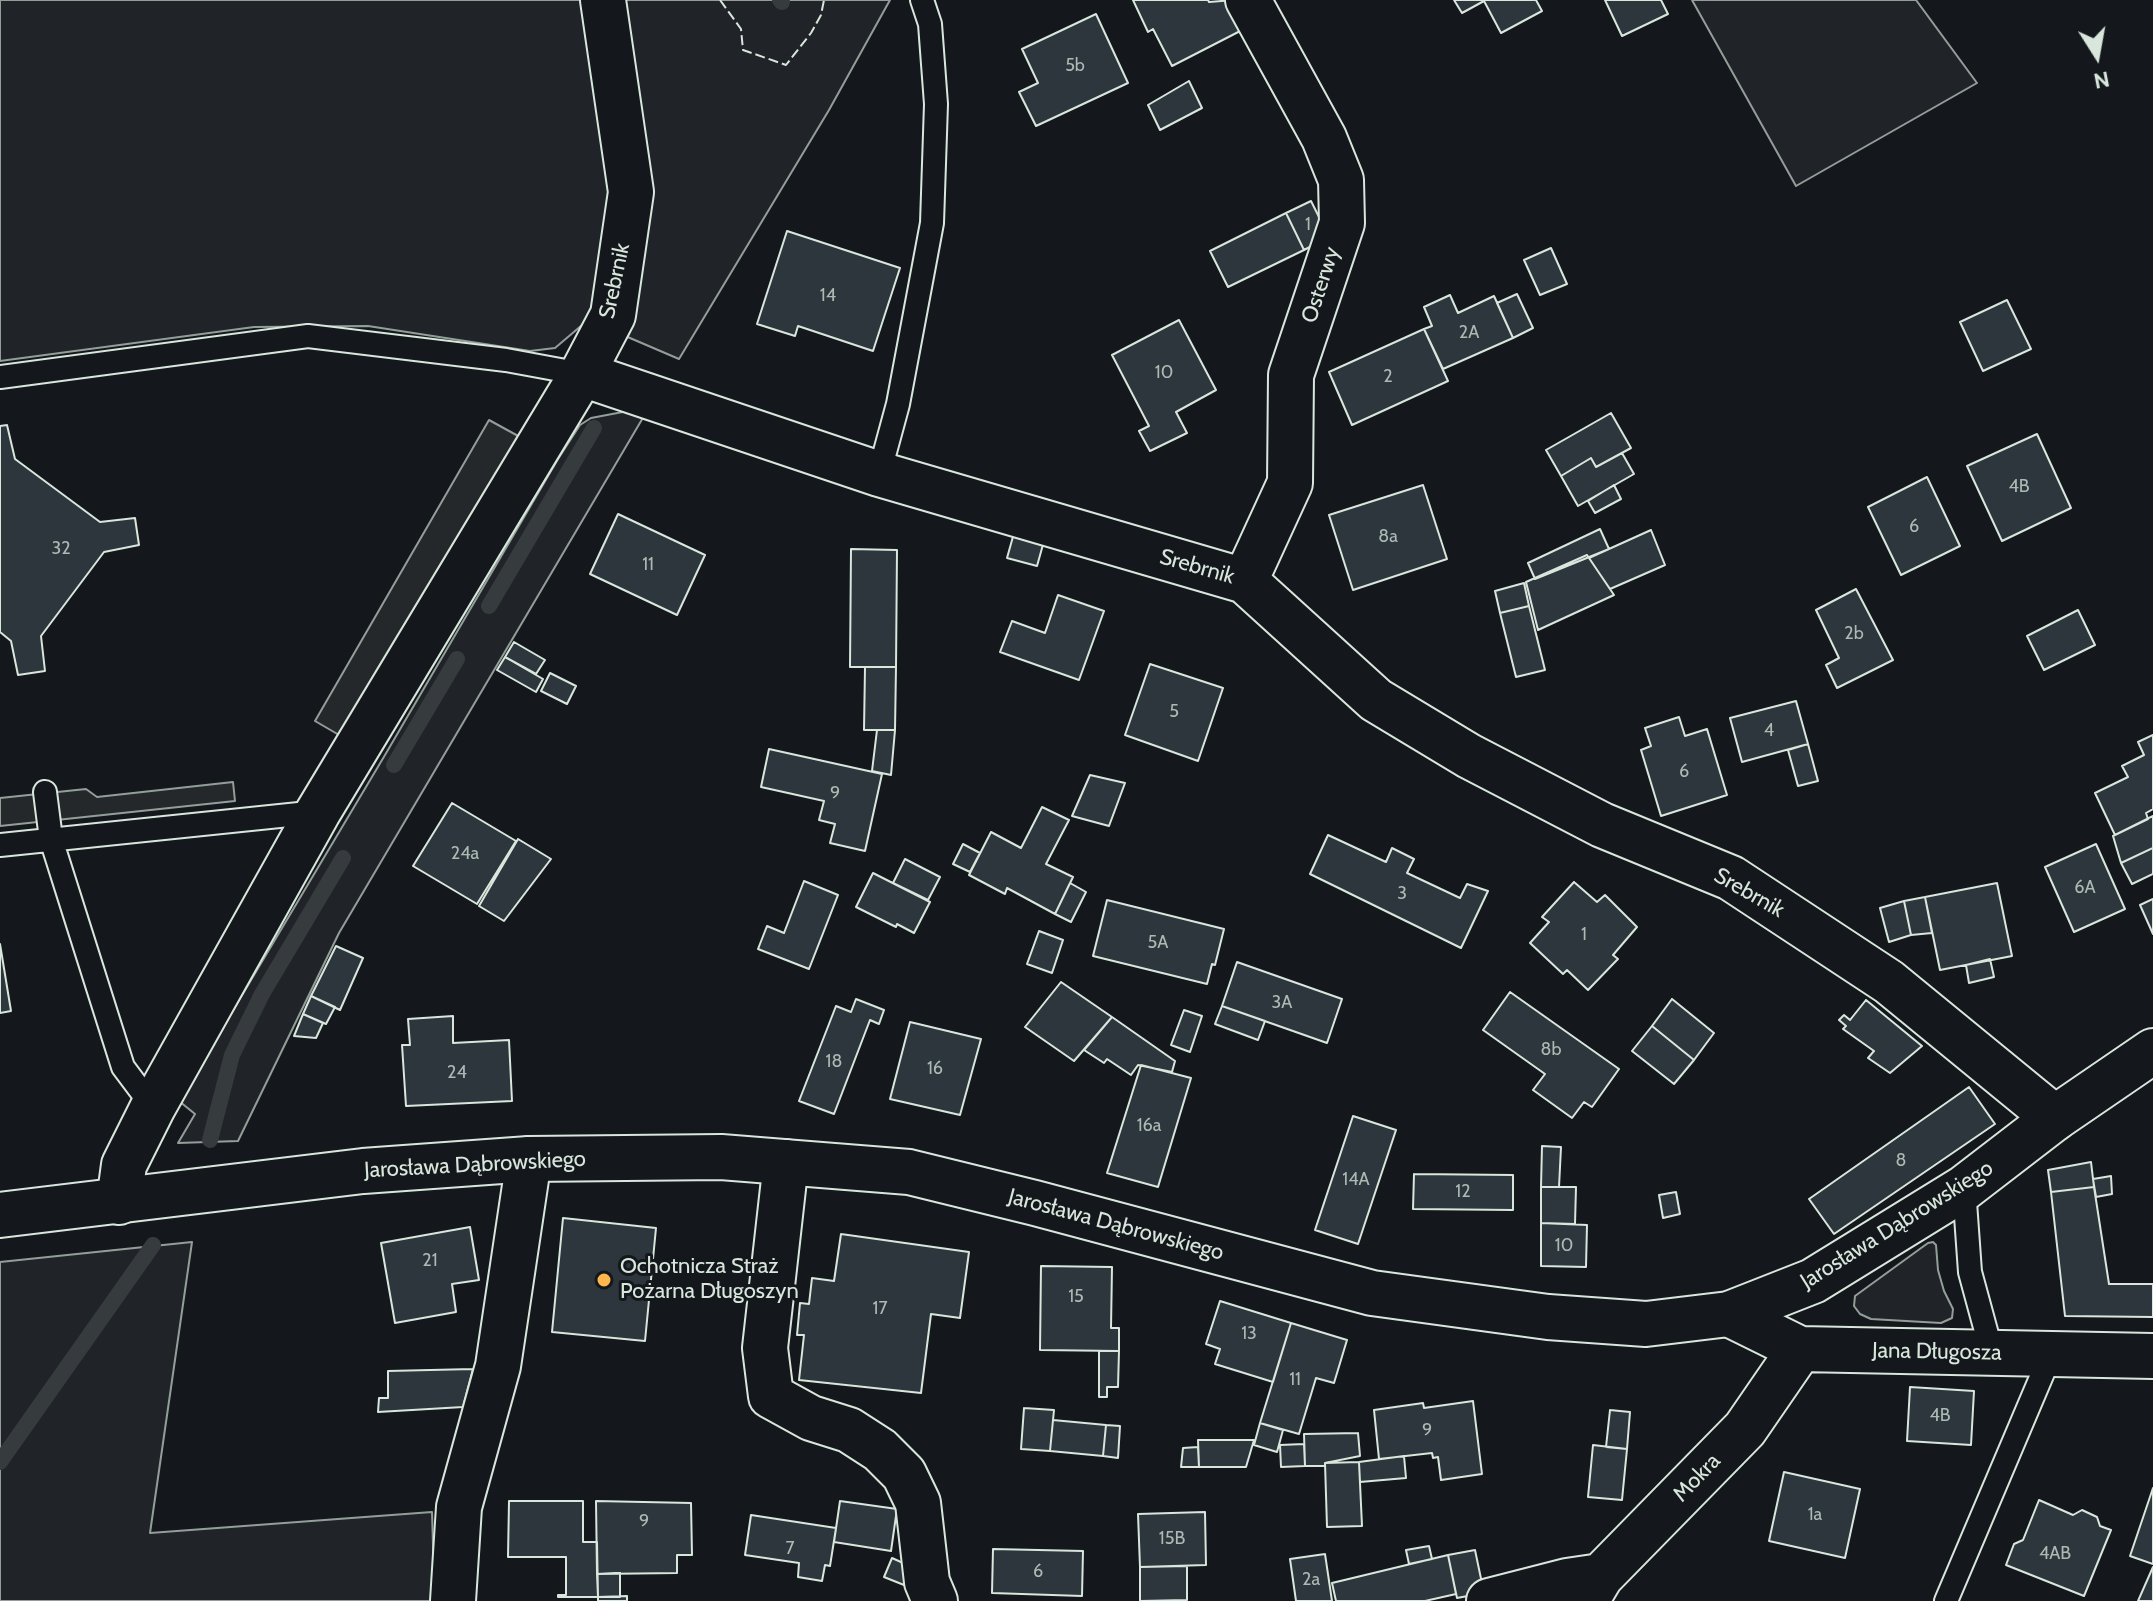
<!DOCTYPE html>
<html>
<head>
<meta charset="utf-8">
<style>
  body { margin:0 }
  #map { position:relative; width:2153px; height:1601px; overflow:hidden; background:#14181c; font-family:Cabin,sans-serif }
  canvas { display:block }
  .north { position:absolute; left:2057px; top:16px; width:80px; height:80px; -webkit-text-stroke:6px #14181c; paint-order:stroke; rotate:169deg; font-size:22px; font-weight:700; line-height:32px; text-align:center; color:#d8e6dc }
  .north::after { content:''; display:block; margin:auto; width:28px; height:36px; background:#d8e6dc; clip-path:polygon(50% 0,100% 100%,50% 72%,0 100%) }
</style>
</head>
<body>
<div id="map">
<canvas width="2153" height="1601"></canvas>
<div class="north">N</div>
</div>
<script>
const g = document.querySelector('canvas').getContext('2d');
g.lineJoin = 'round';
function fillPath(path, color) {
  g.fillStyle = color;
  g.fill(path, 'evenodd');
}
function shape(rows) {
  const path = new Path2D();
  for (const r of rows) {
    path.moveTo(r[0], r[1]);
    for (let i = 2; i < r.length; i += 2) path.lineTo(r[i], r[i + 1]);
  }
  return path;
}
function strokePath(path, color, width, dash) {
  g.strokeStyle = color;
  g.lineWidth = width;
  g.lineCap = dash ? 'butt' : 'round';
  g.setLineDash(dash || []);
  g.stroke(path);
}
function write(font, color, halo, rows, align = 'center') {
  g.font = font + ' Cabin,sans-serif';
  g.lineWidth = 6;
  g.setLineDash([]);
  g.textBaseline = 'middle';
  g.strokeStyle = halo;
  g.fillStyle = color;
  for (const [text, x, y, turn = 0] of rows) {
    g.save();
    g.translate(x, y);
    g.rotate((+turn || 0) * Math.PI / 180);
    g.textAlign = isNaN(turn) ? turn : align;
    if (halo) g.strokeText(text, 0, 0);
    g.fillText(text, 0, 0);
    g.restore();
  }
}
const green = shape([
  [0,0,890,0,829,110,679,359,588,320,555,348,530,351,368,326,254,327,0,361,0,0],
  [1692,0,1916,0,1977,83,1796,186,1692,0],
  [628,411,644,416,339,933,238,1141,178,1143,195,1114,179,1101,385,755,558,459,580,425,591,418,628,411],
  [192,1242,150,1533,432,1512,434,1578,438,1601,0,1601,0,1262,192,1242],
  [1933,1242,1936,1245,1938,1270,1944,1291,1953,1309,1952,1318,1941,1323,1871,1319,1860,1314,1854,1306,1855,1296,1928,1243,1933,1242]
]);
fillPath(green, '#202428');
strokePath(green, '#939e99', 2);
const parking = shape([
  [489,420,520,437,346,739,315,721,489,420],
  [233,782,235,801,0,826,0,798,86,789,97,797,233,782]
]);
fillPath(parking, '#24282b');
strokePath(parking, '#939e99', 2);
strokePath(shape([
  [780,0,782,2],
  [489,606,594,428],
  [394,765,457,659],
  [210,1140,232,1055,262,994,343,858],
  [0,1462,153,1245]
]), '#363b3e', 16);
const building = shape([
  [1133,0,1208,0,1209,2,1234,0,1248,27,1172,66,1153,29,1148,32,1133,0],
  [1454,0,1536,0,1542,11,1501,33,1484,1,1462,13,1454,0],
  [1605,0,1661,0,1668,14,1622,36,1605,0],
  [1096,14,1128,83,1036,126,1019,92,1038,83,1022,49,1096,14],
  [1189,81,1202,108,1160,130,1148,105,1189,81],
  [1311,201,1329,237,1304,250,1286,213,1311,201],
  [1286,213,1304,250,1228,287,1210,251,1286,213],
  [787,231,900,268,873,351,798,326,795,336,757,324,787,231],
  [1551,248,1567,284,1540,295,1524,260,1551,248],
  [1517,294,1533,328,1513,338,1497,303,1517,294],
  [1450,295,1458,313,1494,296,1513,338,1443,369,1424,329,1432,326,1424,307,1450,295],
  [2007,300,2031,349,1983,371,1960,322,2007,300],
  [1179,320,1216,390,1176,412,1187,433,1150,451,1139,431,1149,426,1112,355,1179,320],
  [1424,329,1448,381,1352,425,1329,372,1424,329],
  [1611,413,1631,448,1596,467,1591,458,1561,476,1546,450,1611,413],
  [7,425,15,459,100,522,135,518,139,545,104,552,41,636,45,671,18,675,11,641,0,632,0,426,7,425],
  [2037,434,2071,508,2002,541,1967,466,2037,434],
  [1622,453,1634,474,1578,506,1561,476,1591,458,1596,467,1622,453],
  [1927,477,1960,546,1901,575,1868,507,1927,477],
  [1423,485,1447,559,1353,590,1329,515,1423,485],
  [1614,485,1621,499,1595,513,1588,501,1614,485],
  [618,514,705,555,677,615,590,574,618,514],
  [1600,529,1609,549,1535,579,1528,563,1600,529],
  [1651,530,1665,565,1610,589,1589,558,1651,530],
  [1014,533,1044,541,1037,566,1007,558,1014,533],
  [851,549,897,550,896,667,850,667,851,549],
  [1587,555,1614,595,1538,630,1526,582,1587,555],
  [1524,583,1529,606,1500,613,1495,591,1524,583],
  [1856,589,1893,660,1837,688,1826,665,1839,658,1816,610,1856,589],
  [1058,595,1104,611,1079,680,1000,652,1012,621,1045,633,1058,595],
  [1529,606,1545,670,1516,677,1500,613,1529,606],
  [2078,610,2095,645,2044,670,2027,636,2078,610],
  [514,642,545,660,536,674,505,657,514,642],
  [505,657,543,679,536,692,497,670,505,657],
  [1150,664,1223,688,1198,761,1125,735,1150,664],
  [865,667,896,667,895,730,864,730,865,667],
  [550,673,576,686,567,704,541,691,550,673],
  [1796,701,1808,744,1742,762,1730,718,1796,701],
  [1679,717,1685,736,1707,729,1727,795,1661,816,1641,750,1651,746,1645,728,1679,717],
  [877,730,895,730,891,775,872,771,877,730],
  [2153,735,2153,809,2146,813,2148,819,2115,835,2095,793,2128,777,2122,766,2144,755,2138,742,2153,735],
  [1808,744,1818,781,1798,786,1788,750,1808,744],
  [769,749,882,774,865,851,830,843,835,824,819,820,824,801,761,787,769,749],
  [1090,775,1125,783,1109,826,1072,816,1090,775],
  [452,803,516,841,477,904,413,866,452,803],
  [1042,807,1069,820,1046,864,1073,877,1055,914,1007,888,1005,894,969,875,991,832,1021,848,1042,807],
  [2153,816,2153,848,2121,863,2113,836,2153,816],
  [1328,835,1386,862,1392,848,1414,859,1407,873,1460,898,1467,884,1488,891,1461,948,1310,874,1328,835],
  [518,839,551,859,504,921,479,906,518,839],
  [963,844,980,853,970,872,953,864,963,844],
  [2096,844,2125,909,2074,932,2045,867,2096,844],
  [2153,848,2153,874,2132,884,2121,863,2153,848],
  [905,859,940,877,928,900,893,883,905,859],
  [873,873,930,902,914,933,897,924,896,927,856,907,873,873],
  [804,881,838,895,809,969,758,949,767,926,784,933,804,881],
  [1574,882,1597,902,1605,895,1637,927,1613,955,1618,959,1615,962,1588,990,1567,970,1563,974,1530,943,1549,922,1542,917,1574,882],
  [1070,883,1086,892,1071,922,1055,914,1070,883],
  [1997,883,2012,956,1940,970,1925,897,1997,883],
  [1925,897,1932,933,1911,935,1904,901,1925,897],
  [2153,899,2153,934,2140,905,2153,899],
  [1107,900,1224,929,1215,965,1212,964,1207,984,1093,956,1107,900],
  [1904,901,1911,935,1889,942,1880,908,1904,901],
  [1039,931,1063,940,1052,973,1027,964,1039,931],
  [0,944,11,1011,0,1013,0,944],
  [336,946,363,958,340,1010,311,996,336,946],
  [1990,959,1994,977,1969,983,1966,965,1990,959],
  [1237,962,1342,999,1327,1043,1222,1006,1237,962],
  [1061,982,1112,1017,1074,1061,1025,1027,1061,982],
  [1510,992,1619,1069,1592,1107,1584,1102,1572,1118,1533,1090,1545,1074,1483,1030,1510,992],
  [311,996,335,1007,326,1024,303,1014,311,996],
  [856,999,884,1010,879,1024,870,1020,834,1114,799,1101,836,1006,851,1012,856,999],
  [1672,999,1714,1033,1694,1060,1652,1026,1672,999],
  [1866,1000,1922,1046,1890,1073,1868,1058,1874,1051,1843,1029,1846,1026,1839,1020,1844,1015,1850,1020,1866,1000],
  [1222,1006,1265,1021,1258,1040,1215,1024,1222,1006],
  [1184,1010,1202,1016,1190,1052,1171,1045,1184,1010],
  [303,1014,323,1023,316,1038,294,1036,303,1014],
  [453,1016,453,1043,509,1040,512,1101,406,1106,402,1045,410,1045,408,1019,453,1016],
  [1112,1017,1175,1061,1172,1072,1138,1065,1131,1075,1107,1059,1104,1063,1084,1050,1112,1017],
  [910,1022,981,1039,960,1115,890,1099,910,1022],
  [1652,1026,1694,1060,1674,1084,1632,1051,1652,1026],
  [1141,1065,1191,1078,1158,1187,1107,1173,1141,1065],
  [1969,1087,1995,1124,1834,1234,1809,1199,1969,1087],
  [1353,1116,1396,1130,1358,1244,1315,1230,1353,1116],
  [1542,1146,1561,1147,1559,1187,1541,1187,1542,1146],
  [2091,1162,2094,1187,2051,1192,2048,1170,2091,1162],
  [1414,1174,1513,1175,1513,1210,1413,1209,1414,1174],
  [2111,1176,2112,1194,2096,1197,2093,1179,2111,1176],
  [1541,1187,1576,1187,1575,1224,1541,1223,1541,1187],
  [2094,1187,2109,1284,2153,1284,2153,1317,2065,1316,2051,1192,2094,1187],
  [1676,1192,1680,1214,1663,1218,1659,1195,1676,1192],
  [563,1218,656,1228,645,1341,552,1332,563,1218],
  [1541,1223,1587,1225,1586,1267,1541,1266,1541,1223],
  [470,1227,479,1280,452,1284,456,1312,395,1323,381,1243,470,1227],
  [841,1234,969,1252,960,1318,931,1314,921,1393,799,1380,804,1335,797,1335,800,1303,809,1304,812,1278,834,1281,841,1234],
  [1041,1266,1112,1267,1111,1328,1119,1328,1119,1351,1040,1350,1041,1266],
  [1220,1301,1291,1323,1273,1382,1215,1364,1220,1349,1206,1344,1220,1301],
  [1291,1323,1347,1340,1334,1383,1316,1378,1299,1434,1260,1423,1291,1323],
  [1099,1351,1119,1351,1118,1387,1107,1387,1107,1397,1099,1397,1099,1351],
  [473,1369,463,1407,378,1412,379,1398,388,1398,388,1371,473,1369],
  [1910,1387,1974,1391,1971,1445,1907,1441,1910,1387],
  [1473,1401,1482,1474,1441,1480,1438,1457,1433,1458,1432,1453,1379,1459,1374,1410,1423,1403,1424,1408,1473,1401],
  [1024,1408,1054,1410,1050,1451,1021,1449,1024,1408],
  [1610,1410,1630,1412,1627,1449,1606,1447,1610,1410],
  [1053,1420,1106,1425,1103,1456,1050,1451,1053,1420],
  [1260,1423,1283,1430,1277,1452,1254,1445,1260,1423],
  [1106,1425,1120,1426,1118,1458,1103,1456,1106,1425],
  [1358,1433,1360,1456,1325,1463,1325,1466,1305,1466,1304,1434,1358,1433],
  [1198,1440,1254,1440,1246,1467,1199,1467,1198,1440],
  [1304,1444,1305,1466,1281,1467,1280,1445,1304,1444],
  [1593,1445,1627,1449,1622,1500,1588,1497,1593,1445],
  [1198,1447,1199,1467,1181,1467,1183,1448,1198,1447],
  [1404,1456,1406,1478,1360,1482,1359,1462,1404,1456],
  [1359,1462,1362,1526,1327,1527,1325,1463,1359,1462],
  [1784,1472,1860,1489,1845,1558,1769,1541,1784,1472],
  [2153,1488,2153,1564,2130,1556,2153,1488],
  [2039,1500,2073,1515,2082,1510,2097,1517,2100,1526,2111,1530,2084,1596,2006,1565,2014,1544,2023,1540,2039,1500],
  [509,1501,583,1501,583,1542,597,1542,598,1597,558,1597,558,1595,566,1595,566,1557,508,1557,509,1501],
  [596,1501,691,1503,692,1555,677,1555,677,1573,597,1574,596,1501],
  [840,1501,897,1509,891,1551,834,1542,840,1501],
  [1205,1512,1206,1565,1140,1567,1138,1514,1205,1512],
  [751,1515,836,1528,830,1566,825,1565,822,1581,798,1577,799,1563,745,1555,751,1515],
  [1429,1546,1432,1559,1409,1564,1406,1550,1429,1546],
  [993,1549,1083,1551,1082,1596,992,1593,993,1549],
  [1475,1550,1484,1593,1457,1598,1448,1555,1475,1550],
  [1325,1554,1332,1601,1296,1601,1290,1559,1325,1554],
  [1448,1555,1456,1594,1425,1601,1336,1601,1332,1583,1448,1555],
  [892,1558,912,1567,904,1585,884,1577,892,1558],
  [1187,1566,1187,1600,1140,1601,1140,1567,1187,1566],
  [2153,1567,2153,1601,2138,1601,2153,1567],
  [620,1573,620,1597,598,1597,597,1574,620,1573],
  [627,1596,627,1601,598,1601,598,1597,627,1596]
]);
fillPath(building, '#2c363c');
strokePath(building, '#d8e6dc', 2);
const lane = shape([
  [0,377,308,336,506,360,582,374],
  [879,474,898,404,932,223,936,104,930,24,922,0],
  [45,792,51,839,123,1067,153,1107],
  [0,845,318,812],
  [1964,1188,1970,1272,1992,1353],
  [1946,1601,2051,1354]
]);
const street = shape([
  [582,374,879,474,1245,581,1376,700,1469,756,1602,825,1731,878,1889,982,2055,1118],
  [1245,581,1290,483,1291,375,1342,223,1341,180,1324,138,1248,0],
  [786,1162,765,1348,771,1396,811,1418,849,1430,880,1450,904,1474,918,1503,927,1582,935,1601],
  [119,1202,124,1165,153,1107,318,812,582,374,613,315,631,192,603,0],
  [1729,1314,1800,1349,2153,1356],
  [453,1601,459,1507,498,1366,529,1159],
  [1489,1601,1567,1581,1601,1576],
  [1586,1601,1601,1576,1745,1429,1800,1349]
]);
const secondary = shape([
  [0,1215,363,1171,529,1159,721,1157,909,1172,1035,1203,1372,1293,1548,1317,1646,1324,1729,1314,1813,1281,1964,1188,2055,1118,2153,1051]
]);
strokePath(lane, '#d8e6dc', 26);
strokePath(street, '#d8e6dc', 48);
strokePath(secondary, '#d8e6dc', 48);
strokePath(lane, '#14181c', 22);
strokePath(street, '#14181c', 44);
strokePath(secondary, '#14181c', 44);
strokePath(shape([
  [720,0,741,29,743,50,786,65,811,33,821,15,824,0]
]), '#d8e6dc', 2, [10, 4]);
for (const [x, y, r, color] of [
  [604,1280,8,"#ffb74d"]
]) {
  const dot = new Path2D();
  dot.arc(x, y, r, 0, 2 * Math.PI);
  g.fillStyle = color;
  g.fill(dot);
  strokePath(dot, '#14181c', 3);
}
write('18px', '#adbab4', null, [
  ["5b",1075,66],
  ["1",1308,225],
  ["14",828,296],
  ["2A",1469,333],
  ["10",1164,373],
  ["2",1388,377],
  ["4B",2019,487],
  ["6",1914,527],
  ["8a",1388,537],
  ["32",61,549],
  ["11",648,565],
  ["2b",1854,634],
  ["5",1174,712],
  ["4",1769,731],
  ["6",1684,772],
  ["9",835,794],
  ["24a",465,854],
  ["6A",2085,888],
  ["3",1402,894],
  ["1",1584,935],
  ["5A",1158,943],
  ["3A",1282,1003],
  ["8b",1551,1050],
  ["18",834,1062],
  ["16",935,1069],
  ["24",457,1073],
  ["16a",1149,1126],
  ["8",1901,1161],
  ["14A",1356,1180],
  ["12",1463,1192],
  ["10",1564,1246],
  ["21",430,1261],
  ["15",1076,1297],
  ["17",880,1309],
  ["13",1249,1334],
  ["11",1295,1380],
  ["4B",1940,1416],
  ["9",1427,1431],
  ["1a",1815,1515],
  ["9",644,1522],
  ["15B",1172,1539],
  ["7",790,1549],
  ["4AB",2055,1554],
  ["6",1038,1572],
  ["2a",1311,1580]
]);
write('22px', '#d8e6dc', '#14181c', [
  ["Srebrnik",615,281,-78],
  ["Osterwy",1321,285,-72],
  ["Srebrnik",1197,567,16],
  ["Srebrnik",1749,893,30],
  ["Jarosława Dąbrowskiego",475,1165,-3],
  ["Jarosława Dąbrowskiego",1116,1225,15],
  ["Jarosława Dąbrowskiego",1897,1225,-32],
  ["Jana Długosza",1937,1352,1],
  ["Mokra",1697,1478,-46]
]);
write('22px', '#d8e6dc', '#14181c', [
  ["Ochotnicza Straż",620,1267],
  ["Pożarna Długoszyn",620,1292]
], 'left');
</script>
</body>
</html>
